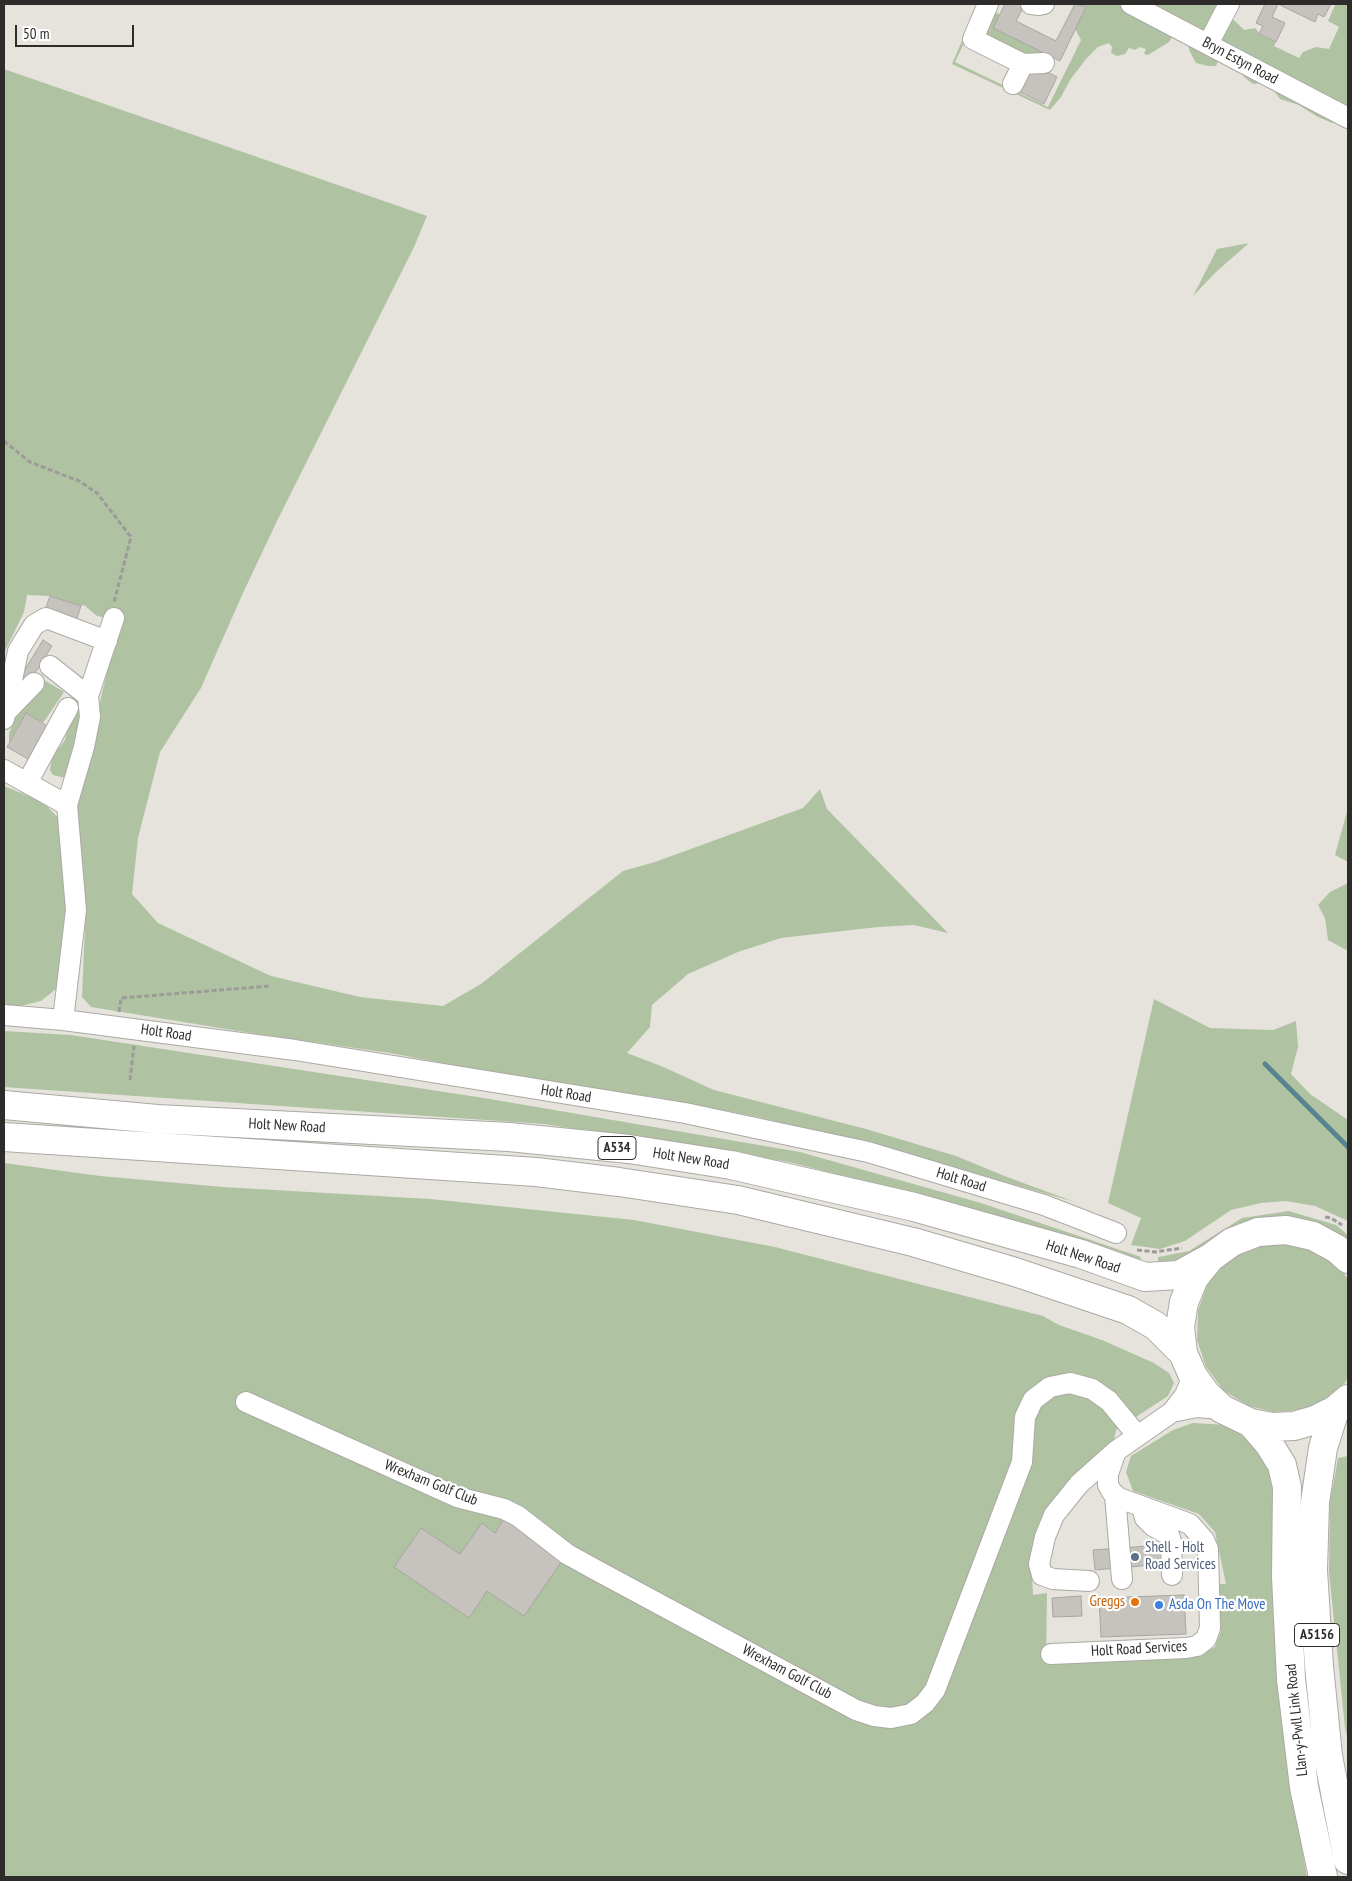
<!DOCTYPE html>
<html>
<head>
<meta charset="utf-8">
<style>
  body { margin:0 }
  #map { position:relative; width:1352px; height:1881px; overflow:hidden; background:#e6e3dd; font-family:"PT Sans Narrow",sans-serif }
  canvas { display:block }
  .frame { position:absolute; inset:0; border:5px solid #2d2c2a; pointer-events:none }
  .scale { position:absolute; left:15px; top:25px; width:119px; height:22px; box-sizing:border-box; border:2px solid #2d2c2a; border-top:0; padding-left:6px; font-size:15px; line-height:18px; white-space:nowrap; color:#2d2c2a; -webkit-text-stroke:4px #fff; paint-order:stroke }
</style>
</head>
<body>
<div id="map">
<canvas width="1352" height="1881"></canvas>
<div class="frame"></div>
<div class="scale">50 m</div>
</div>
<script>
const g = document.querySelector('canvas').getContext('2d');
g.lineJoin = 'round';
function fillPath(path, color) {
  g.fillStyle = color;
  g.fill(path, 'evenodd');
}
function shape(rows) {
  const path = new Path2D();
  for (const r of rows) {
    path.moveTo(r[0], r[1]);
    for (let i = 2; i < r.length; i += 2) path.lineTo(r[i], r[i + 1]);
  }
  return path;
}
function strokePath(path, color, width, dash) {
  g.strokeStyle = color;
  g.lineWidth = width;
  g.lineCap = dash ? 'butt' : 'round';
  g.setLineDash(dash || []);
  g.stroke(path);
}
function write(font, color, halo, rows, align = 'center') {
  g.font = font + ' "PT Sans Narrow",sans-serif';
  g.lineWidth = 4.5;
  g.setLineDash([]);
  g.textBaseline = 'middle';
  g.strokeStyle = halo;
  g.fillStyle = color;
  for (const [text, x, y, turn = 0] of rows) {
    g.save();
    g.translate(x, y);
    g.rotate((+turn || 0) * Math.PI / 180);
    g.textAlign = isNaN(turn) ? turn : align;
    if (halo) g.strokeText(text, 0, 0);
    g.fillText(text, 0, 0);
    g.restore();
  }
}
fillPath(shape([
  [978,4,983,4,955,62,1048,107,1081,40,1075,29,1086,7,1079,4,1224,4,1226,16,1235,21,1244,30,1255,28,1262,36,1276,42,1274,46,1299,58,1303,52,1316,47,1329,49,1339,27,1328,21,1335,5,1333,4,1348,4,1348,114,1341,120,1332,123,1316,116,1299,105,1280,99,1273,89,1262,83,1253,84,1244,77,1228,58,1218,60,1216,66,1208,66,1196,63,1190,52,1188,44,1173,35,1169,42,1148,55,1144,54,1146,49,1140,47,1135,50,1129,48,1125,54,1117,56,1111,53,1112,47,1109,43,1098,47,1086,59,1070,80,1061,97,1050,110,952,64],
  [994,11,1000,15,1046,54,1041,60,994,42,984,33],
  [4,69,427,216,414,247,278,519,243,593,201,688,160,752,138,838,132,894,158,923,271,976,360,997,443,1006,481,984,623,871,655,862,803,808,820,789,827,809,948,933,914,925,878,927,781,938,738,952,688,974,652,1005,650,1027,627,1053,661,1066,714,1090,866,1129,956,1156,1007,1177,1075,1202,893,1150,758,1117,654,1097,510,1076,390,1053,257,1034,91,1007,82,997,86,903,75,808,121,613,110,608,107,618,97,616,84,605,81,606,50,596,27,595,24,612,4,653],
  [1249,243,1216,272,1193,296,1217,249],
  [44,680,64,692,43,723,26,713,9,743,9,733,16,717,30,696],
  [73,699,82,710,85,727,65,778,53,775,50,770,52,757,65,740],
  [4,786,43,802,61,821,59,833,69,939,64,973,56,989,41,1001,20,1006,4,1006],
  [1348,808,1348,862,1335,855],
  [1348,883,1348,949,1346,950,1328,940,1325,918,1318,905,1330,892],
  [1154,999,1210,1028,1273,1030,1296,1021,1298,1047,1291,1074,1310,1094,1348,1120,1348,1221,1315,1206,1286,1201,1261,1203,1231,1210,1185,1241,1160,1249,1131,1245,1141,1218,1108,1203],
  [4,1031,71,1035,484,1098,800,1152,981,1203,1141,1257,1140,1261,1005,1218,789,1162,544,1124,4,1087],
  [4,1163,100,1176,223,1187,430,1199,634,1220,775,1247,1043,1316,1059,1325,1102,1340,1154,1363,1169,1373,1174,1383,1168,1396,1116,1430,1114,1440,1031,1558,1033,1595,1047,1593,1046,1664,1198,1657,1215,1647,1221,1631,1218,1584,1226,1584,1215,1532,1199,1514,1133,1491,1126,1472,1131,1456,1173,1430,1193,1423,1228,1425,1258,1448,1274,1481,1291,1781,1307,1877,4,1877],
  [1289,1211,1336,1225,1348,1235,1348,1244,1332,1231,1158,1263,1158,1257,1189,1251,1242,1218],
  [1282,1243,1311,1249,1336,1264,1348,1279,1348,1377,1345,1383,1325,1400,1301,1410,1274,1412,1249,1406,1224,1391,1206,1367,1197,1340,1198,1310,1208,1283,1228,1261,1253,1247],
  [1348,1456,1348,1741,1345,1728,1329,1572,1330,1502,1338,1458]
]), '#afc3a2');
strokePath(shape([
  [1265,1064,1348,1147]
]), '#588491', 5);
const building = shape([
  [1005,4,1025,4,1016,21,1056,41,1075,4,1086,7,1060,61,993,28,1005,4],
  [1265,4,1331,4,1324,17,1318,14,1315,22,1278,4,1272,17,1285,23,1276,42,1259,34,1263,26,1256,23,1265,4],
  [1033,65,1057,77,1044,104,1020,92,1033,65],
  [50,596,81,606,76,621,45,610,50,596],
  [43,640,52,646,30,681,21,676,43,640],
  [26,713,47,726,28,759,7,747,26,713],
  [505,1517,564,1558,524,1616,487,1591,469,1618,394,1567,421,1528,460,1554,482,1523,495,1533,505,1517],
  [1175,1544,1176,1563,1095,1570,1093,1550,1175,1544],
  [1184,1595,1186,1634,1101,1637,1099,1598,1184,1595],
  [1081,1596,1082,1616,1053,1617,1052,1598,1081,1596]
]);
fillPath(building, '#c6c3be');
strokePath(building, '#a8a5a0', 1);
const minor = shape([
  [988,4,973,39,1023,64,1044,63],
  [1031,4,1039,5,1044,4],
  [1131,4,1348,118],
  [1208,44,1229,4],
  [1013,84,1023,64],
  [50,666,88,696],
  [5,713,34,683],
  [4,719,18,651,34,625,46,618,107,641],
  [4,770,67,805],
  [27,783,68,708],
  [4,1015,63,1020,295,1050,685,1113,868,1152,1044,1205,1116,1233],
  [63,1020,76,910,67,805,84,747,90,717,88,696,114,618],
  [246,1402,457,1497,504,1509,518,1516,567,1554,596,1570,856,1710,874,1716,891,1718,911,1714,925,1703,935,1690,1022,1462,1025,1417,1033,1400,1050,1387,1070,1383,1092,1389,1109,1401,1137,1435],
  [1172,1412,1197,1407,1222,1409],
  [1115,1495,1122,1579],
  [1142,1507,1145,1518,1153,1526,1169,1535,1171,1541,1172,1575],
  [1089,1581,1053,1579,1042,1575,1039,1564,1045,1537,1054,1515,1079,1484,1116,1451,1172,1412,1185,1395,1193,1376],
  [1051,1654,1186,1648,1197,1646,1206,1639,1210,1628,1208,1549,1204,1540,1190,1524,1119,1498,1112,1492,1108,1485,1108,1474,1116,1451]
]);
const highway = shape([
  [4,1105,157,1119,509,1137,629,1149,731,1165,914,1207,1081,1254,1145,1277,1179,1275,1210,1258],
  [4,1137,536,1172,619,1182,738,1200,913,1242,1015,1272,1128,1310,1156,1326,1183,1353],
  [1348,1259,1337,1249,1313,1236,1286,1230,1258,1232,1232,1242,1210,1258,1194,1278,1184,1302,1180,1327,1183,1353,1193,1376,1206,1394,1222,1409,1251,1423,1272,1427,1294,1426,1315,1420,1335,1410,1348,1399],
  [1335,1410,1323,1448,1315,1502,1313,1570,1319,1666,1328,1756,1348,1860],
  [1251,1423,1269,1444,1282,1465,1287,1487,1286,1577,1291,1679,1304,1787,1323,1877]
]);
strokePath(minor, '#aba9a3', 22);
strokePath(highway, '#aba9a3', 30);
strokePath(shape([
  [4,441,30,462,79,481,97,493,131,537,114,602],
  [119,1012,121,998,270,986],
  [130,1080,134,1046],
  [1325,1217,1331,1218,1342,1225],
  [1137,1250,1155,1252,1182,1248]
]), '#9d9b97', 3, [5, 2.5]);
strokePath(minor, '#fff', 20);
strokePath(highway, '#fff', 28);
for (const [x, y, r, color] of [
  [1135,1557,5,"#5c6f8a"],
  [1135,1602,5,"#e8710a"],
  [1159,1605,5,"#3f7fe0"]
]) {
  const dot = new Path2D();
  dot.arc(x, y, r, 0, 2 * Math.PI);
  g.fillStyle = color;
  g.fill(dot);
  strokePath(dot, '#fff', 2);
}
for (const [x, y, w] of [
  [617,1148,38],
  [1317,1635,45]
]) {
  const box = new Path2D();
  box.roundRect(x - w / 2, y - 11.5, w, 23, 4);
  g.fillStyle = '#fff';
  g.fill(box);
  strokePath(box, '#2d2c2a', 1);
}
write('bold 14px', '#2d2c2a', null, [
  ["A534",617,1148],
  ["A5156",1317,1635]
]);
write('15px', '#2d2c2a', '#fff', [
  ["Bryn Estyn Road",1240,61,28],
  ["Holt Road",166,1033,8],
  ["Holt Road",566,1094,9],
  ["Holt New Road",287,1126,3],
  ["Holt New Road",691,1159,9],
  ["Holt Road",961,1180,17],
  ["Holt New Road",1083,1257,18],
  ["Wrexham Golf Club",431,1483,22],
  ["Holt Road Services",1139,1649,-3],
  ["Wrexham Golf Club",787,1672,28],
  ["Llan-y-Pwll Link Road",1297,1720,-96]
]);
write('15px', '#4e5e75', '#fff', [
  ["Shell - Holt",1145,1548],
  ["Road Services",1145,1565]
], 'left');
write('15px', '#c56008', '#fff', [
  ["Greggs",1125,1602]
], 'right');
write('15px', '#366cbe', '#fff', [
  ["Asda On The Move",1169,1605]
], 'left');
</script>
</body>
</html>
